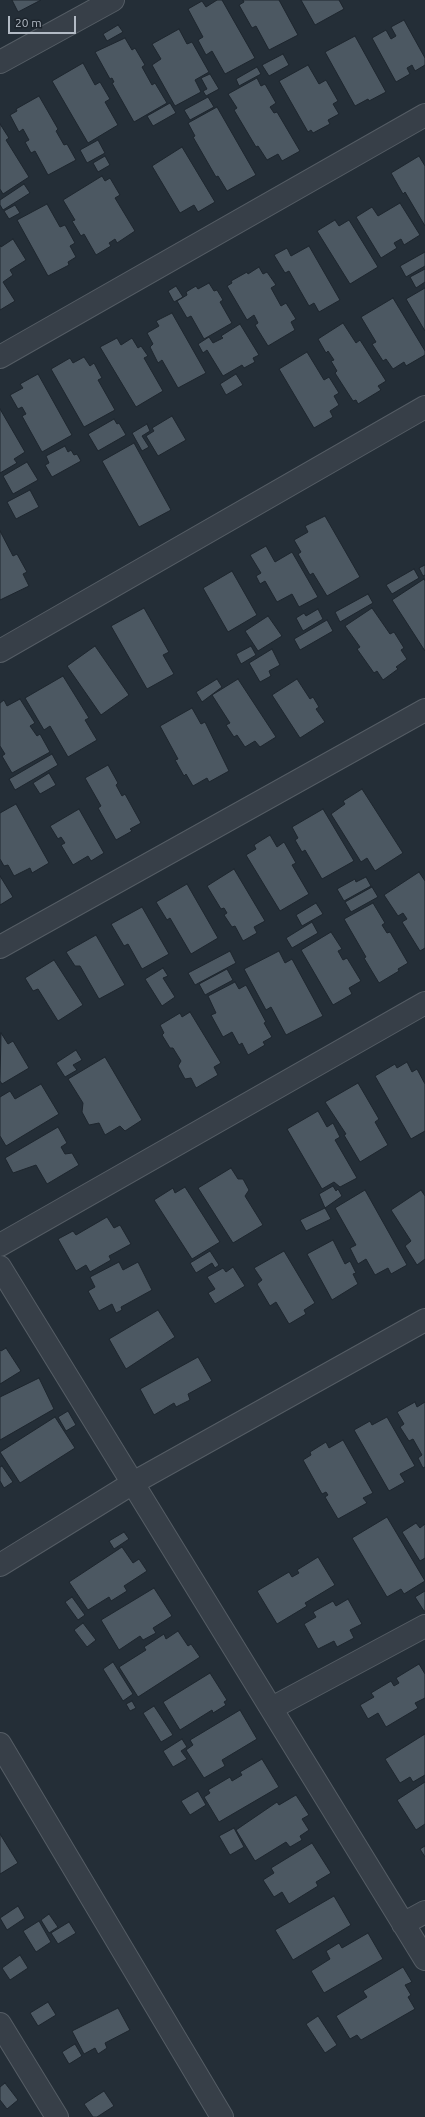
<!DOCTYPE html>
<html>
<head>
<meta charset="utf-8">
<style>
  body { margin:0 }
  #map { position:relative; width:425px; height:2117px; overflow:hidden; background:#242e37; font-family:Ubuntu,sans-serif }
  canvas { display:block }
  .scale { position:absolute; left:8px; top:16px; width:68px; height:18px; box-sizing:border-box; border:2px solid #b2bac4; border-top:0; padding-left:5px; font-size:12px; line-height:14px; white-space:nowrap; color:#b2bac4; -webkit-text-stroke:3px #1c242c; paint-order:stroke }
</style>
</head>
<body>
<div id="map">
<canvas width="425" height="2117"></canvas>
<div class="scale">20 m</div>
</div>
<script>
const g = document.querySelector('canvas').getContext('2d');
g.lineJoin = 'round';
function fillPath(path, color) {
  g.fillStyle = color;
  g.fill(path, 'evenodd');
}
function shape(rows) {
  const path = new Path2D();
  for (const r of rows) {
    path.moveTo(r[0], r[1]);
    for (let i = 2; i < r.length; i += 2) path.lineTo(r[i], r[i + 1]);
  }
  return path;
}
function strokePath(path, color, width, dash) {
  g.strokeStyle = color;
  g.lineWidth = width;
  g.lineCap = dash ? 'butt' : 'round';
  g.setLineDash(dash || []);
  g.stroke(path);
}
const building = shape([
  [12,0,41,0,18,12,12,0],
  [217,0,222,0,255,58,225,74,212,51,206,55,198,40,203,37,188,9,202,1,206,7,217,0],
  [243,0,279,0,298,35,269,50,256,26,252,28,239,5,244,2,243,0],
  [301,0,339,0,344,9,315,25,301,0],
  [404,20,425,58,425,65,415,71,412,65,407,68,410,74,396,82,372,38,386,30,391,39,396,36,391,27,404,20],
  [118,25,123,32,107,41,103,34,118,25],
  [179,29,187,44,192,42,209,72,195,80,201,92,175,106,152,65,161,59,152,44,179,29],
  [355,36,386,92,369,101,368,99,355,106,325,52,355,36],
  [125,38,132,50,135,48,145,65,142,67,152,85,155,83,167,103,134,122,112,83,114,82,112,78,110,79,95,52,125,38],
  [283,54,289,65,269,76,262,65,283,54],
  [83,63,95,85,100,82,110,99,105,102,118,125,88,143,52,81,83,63],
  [308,65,319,84,326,80,338,101,333,104,339,114,328,120,330,124,313,133,311,130,308,132,279,81,308,65],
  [257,67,261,74,239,86,236,79,257,67],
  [210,74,219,89,206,96,203,91,207,89,201,78,210,74],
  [257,78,261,86,265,84,276,103,270,107,274,113,277,112,300,151,282,161,278,154,267,160,258,146,256,147,234,110,237,108,228,94,257,78],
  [39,96,58,129,56,131,64,145,67,144,76,160,48,175,35,151,31,153,25,142,29,140,23,129,19,132,10,115,17,111,16,109,39,96],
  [208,97,214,107,190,120,184,110,208,97],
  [170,103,176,113,153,126,147,116,170,103],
  [217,107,256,175,227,191,218,176,216,177,193,137,195,136,188,123,217,107],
  [0,124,9,138,6,140,29,177,3,194,0,189,0,124],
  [98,140,105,153,87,163,80,150,98,140],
  [182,147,215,202,198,212,194,205,180,213,152,166,182,147],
  [105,156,110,165,98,172,93,163,105,156],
  [419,156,425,166,425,226,405,192,403,194,391,173,419,156],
  [102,176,105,181,110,178,120,195,115,198,135,231,117,243,115,239,109,243,111,246,96,255,84,234,81,236,72,221,75,220,63,200,102,176],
  [24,184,30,193,3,210,0,205,0,200,24,184],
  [400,203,420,235,404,245,401,239,394,243,397,248,381,258,356,217,372,207,378,216,400,203],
  [47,204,60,227,65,225,75,243,70,246,76,257,68,262,69,265,48,276,17,220,47,204],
  [15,205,20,213,9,219,4,211,15,205],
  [335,220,339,226,349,220,378,267,350,284,317,231,335,220],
  [13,239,26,260,10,270,13,275,3,282,15,301,0,310,0,245,1,247,13,239],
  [309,246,340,300,319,312,314,303,309,306,289,271,285,273,274,255,287,248,291,256,309,246],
  [425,252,425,266,406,277,400,266,425,252],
  [259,267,263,274,267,272,276,285,271,288,281,306,286,303,296,319,291,322,295,330,268,346,255,325,258,323,254,315,247,320,227,286,232,283,231,281,247,272,248,274,259,267],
  [425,269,425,282,416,288,410,277,425,269],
  [209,283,214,291,217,290,223,300,220,302,232,323,204,339,191,316,187,318,177,301,187,295,186,292,196,286,198,289,209,283],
  [176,286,183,297,174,302,168,291,176,286],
  [425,288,425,331,406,299,425,288],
  [393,298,425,351,425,355,406,366,404,362,393,369,386,359,383,361,372,344,376,342,361,317,393,298],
  [172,313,206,373,178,388,162,360,158,363,150,347,153,344,147,333,159,326,156,321,172,313],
  [343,323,356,343,360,340,386,381,378,386,381,390,358,404,356,400,353,401,335,373,337,371,331,361,334,360,328,351,326,353,318,339,343,323],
  [240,324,259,355,253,358,255,362,244,368,242,365,223,376,207,350,203,353,198,344,209,337,213,343,223,338,221,336,240,324],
  [117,338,121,345,132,338,138,348,141,346,148,356,144,358,163,391,136,407,100,347,117,338],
  [307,352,324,380,329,377,339,393,334,396,339,405,330,411,333,417,314,428,279,369,307,352],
  [84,357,90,366,94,363,102,378,98,380,115,410,84,427,51,369,70,358,73,363,84,357],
  [38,374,72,435,42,452,22,416,26,414,22,407,18,409,10,395,23,388,20,384,38,374],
  [236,374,243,385,226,395,220,384,236,374],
  [0,409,25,452,14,459,17,463,0,473,0,409],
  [172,416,186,440,158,456,146,436,154,431,152,428,172,416],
  [114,419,117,424,119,423,126,435,98,451,88,434,114,419],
  [147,424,150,431,142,436,149,447,142,451,132,433,147,424],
  [134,443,171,510,139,527,102,461,134,443],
  [65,446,68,452,71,450,74,455,77,454,81,461,52,477,45,465,49,463,46,456,65,446],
  [27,462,38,480,13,494,3,476,27,462],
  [30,490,39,507,16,519,7,502,30,490],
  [325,516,360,577,327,596,313,573,310,575,298,554,301,552,294,540,308,532,305,526,325,516],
  [0,531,13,556,17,554,27,572,23,574,29,586,0,600,0,531],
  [266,546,275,562,292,552,318,597,299,607,292,594,277,602,265,581,260,584,256,576,261,573,250,555,266,546],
  [425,565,425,575,423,576,419,568,425,565],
  [414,569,419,578,392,594,386,585,414,569],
  [232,571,257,615,228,632,203,588,232,571],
  [424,579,425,581,425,651,392,600,424,579],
  [368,594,373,603,340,622,335,612,368,594],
  [144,608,169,652,163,655,174,674,147,689,111,626,144,608],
  [372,608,390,634,394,632,404,648,401,650,407,659,396,667,398,669,383,680,377,671,374,673,357,649,360,647,345,626,372,608],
  [318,609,323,619,303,631,296,618,304,613,306,616,318,609],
  [268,616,282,636,258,651,245,631,268,616],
  [327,620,333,631,300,650,294,639,327,620],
  [95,646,129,695,101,715,67,666,95,646],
  [251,646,256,655,241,664,236,654,251,646],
  [272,649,280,665,269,671,271,676,260,682,249,663,272,649],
  [63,676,89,718,85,720,97,740,68,757,50,726,44,730,25,698,63,676],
  [217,679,222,687,202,702,196,692,217,679],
  [238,679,276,737,260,747,255,741,245,747,237,735,234,737,226,725,230,723,212,695,238,679],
  [297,679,310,699,313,697,319,707,316,709,325,722,300,738,272,695,297,679],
  [20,699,35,723,30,726,37,736,40,734,50,752,12,773,2,756,5,754,0,746,0,703,4,700,7,706,20,699],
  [192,708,201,724,205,722,229,771,209,782,207,778,193,786,186,774,184,776,175,760,178,759,160,726,192,708],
  [52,754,58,765,15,790,9,779,52,754],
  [108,765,118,783,116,785,122,796,125,794,141,823,130,829,132,831,116,840,98,808,101,806,85,778,108,765],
  [49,773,56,785,40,794,33,783,49,773],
  [362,789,403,853,375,871,367,858,361,862,331,814,345,804,343,801,362,789],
  [16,804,49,863,32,873,30,868,14,876,8,865,4,866,0,859,0,813,16,804],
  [79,809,104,853,91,861,88,856,73,865,61,845,65,843,61,837,58,839,50,826,79,809],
  [323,809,354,861,322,879,305,850,302,852,295,840,298,838,292,827,323,809],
  [270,835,277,847,284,842,296,863,292,865,309,894,280,911,246,855,256,849,254,845,270,835],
  [234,869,265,921,254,927,257,933,243,941,235,926,232,927,224,915,227,913,224,908,221,909,207,886,234,869],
  [419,872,425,881,425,948,420,951,402,922,407,919,403,913,398,916,384,895,419,872],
  [0,876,13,897,0,905,0,876],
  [366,877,371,886,344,901,337,889,355,879,356,882,366,877],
  [187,884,218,938,191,954,170,918,167,920,156,902,187,884],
  [372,887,378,897,351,912,345,902,372,887],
  [316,903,323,914,302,926,296,915,316,903],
  [373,903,385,923,382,925,387,933,390,932,408,963,398,969,399,971,379,983,364,958,366,957,344,919,373,903],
  [142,907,169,954,142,969,128,944,124,946,111,924,142,907],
  [312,922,318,933,292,948,286,938,312,922],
  [331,932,342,949,338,951,343,960,347,958,361,981,349,988,352,994,333,1005,301,950,331,932],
  [96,935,125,985,99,999,80,966,75,966,66,952,96,935],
  [230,951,236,963,195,985,188,973,230,951],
  [279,951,285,963,292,959,323,1016,286,1035,271,1007,266,1010,244,969,279,951],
  [54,960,83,1005,58,1021,38,989,33,991,25,978,54,960],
  [163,968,168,976,163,978,175,997,162,1006,145,979,163,968],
  [227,969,233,980,205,995,199,984,227,969],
  [235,982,239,989,246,985,266,1022,264,1023,272,1037,263,1042,265,1045,248,1055,242,1043,239,1045,232,1032,223,1037,211,1015,216,1013,208,996,235,982],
  [190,1012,221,1063,214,1067,218,1075,196,1088,191,1078,185,1079,178,1066,181,1061,173,1048,170,1048,162,1035,164,1033,160,1025,180,1013,182,1017,190,1012],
  [1,1033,8,1044,13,1041,29,1068,2,1084,0,1081,1,1033],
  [76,1050,82,1060,73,1065,77,1070,65,1077,56,1063,76,1050],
  [105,1057,142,1120,125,1131,120,1126,105,1135,99,1123,89,1125,82,1112,83,1103,68,1079,105,1057],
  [407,1062,412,1072,417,1069,425,1084,425,1131,411,1139,375,1076,395,1064,397,1068,407,1062],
  [358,1083,379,1119,375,1122,388,1145,360,1162,344,1135,346,1134,325,1102,358,1083],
  [41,1084,59,1114,6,1146,0,1136,0,1097,10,1091,15,1099,41,1084],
  [318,1111,327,1127,333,1123,340,1137,335,1140,357,1178,340,1187,334,1182,322,1189,287,1129,318,1111],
  [58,1127,67,1143,61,1147,65,1154,72,1153,79,1165,47,1184,36,1165,13,1173,5,1158,58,1127],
  [231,1168,238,1179,243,1179,249,1190,245,1196,263,1225,233,1243,198,1188,231,1168],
  [333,1186,336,1191,338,1189,342,1196,325,1208,319,1194,333,1186],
  [185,1187,220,1242,192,1259,154,1200,173,1188,175,1193,185,1187],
  [365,1190,407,1265,391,1274,388,1268,375,1275,366,1259,358,1264,350,1248,356,1245,335,1208,365,1190],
  [421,1190,425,1196,425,1259,417,1265,405,1246,411,1241,391,1210,421,1190],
  [325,1208,331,1219,306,1231,300,1220,325,1208],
  [107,1217,114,1228,120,1225,131,1244,109,1256,111,1260,90,1272,86,1265,76,1271,58,1239,73,1231,76,1235,107,1217],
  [333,1240,345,1264,350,1261,356,1273,353,1274,358,1284,332,1300,307,1254,333,1240],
  [210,1251,219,1265,215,1268,212,1263,196,1273,190,1263,210,1251],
  [284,1251,315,1303,304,1310,306,1314,289,1324,276,1302,270,1306,257,1284,262,1280,254,1268,284,1251],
  [119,1262,123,1270,138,1262,152,1290,121,1307,122,1310,116,1313,112,1304,99,1311,88,1291,95,1287,90,1277,119,1262],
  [233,1267,245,1286,215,1304,208,1293,215,1289,207,1277,223,1268,226,1272,233,1267],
  [158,1310,175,1337,126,1369,109,1339,158,1310],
  [6,1348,21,1371,0,1384,0,1350,1,1351,6,1348],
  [198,1357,212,1381,188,1394,190,1400,176,1407,174,1403,154,1415,140,1389,198,1357],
  [39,1378,54,1409,0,1440,0,1397,39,1378],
  [415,1402,417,1407,425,1402,425,1467,423,1468,418,1458,422,1455,413,1439,409,1441,400,1427,404,1424,397,1412,415,1402],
  [68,1411,76,1425,66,1431,58,1417,68,1411],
  [55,1417,75,1448,20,1483,0,1452,55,1417],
  [387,1417,415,1466,400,1474,405,1482,389,1491,354,1430,370,1421,372,1425,387,1417],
  [343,1440,373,1493,363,1498,367,1503,338,1519,325,1497,328,1495,326,1492,322,1494,303,1460,311,1455,310,1452,326,1442,329,1448,343,1440],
  [2,1466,13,1482,4,1488,0,1481,0,1467,2,1466],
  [387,1517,425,1581,404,1594,401,1589,387,1597,352,1538,387,1517],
  [416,1523,420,1528,425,1524,425,1558,420,1561,402,1532,416,1523],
  [124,1532,129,1539,114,1549,109,1541,124,1532],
  [122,1547,133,1563,139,1559,147,1571,124,1586,127,1591,111,1601,109,1597,88,1610,69,1582,122,1547],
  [318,1557,335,1585,305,1603,307,1606,277,1624,257,1591,289,1572,292,1577,299,1573,297,1570,318,1557],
  [154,1588,172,1616,153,1628,156,1633,143,1640,140,1636,119,1650,101,1620,154,1588],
  [425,1591,425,1611,424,1611,415,1597,425,1591],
  [72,1597,85,1615,78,1620,65,1602,72,1597],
  [348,1599,362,1624,350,1630,354,1638,337,1647,334,1641,318,1649,304,1624,316,1617,313,1612,333,1601,336,1606,348,1599],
  [83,1623,96,1640,87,1647,74,1630,83,1623],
  [178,1631,188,1646,191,1644,200,1657,138,1697,119,1667,146,1650,144,1647,164,1634,166,1639,178,1631],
  [113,1662,133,1694,123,1701,103,1669,113,1662],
  [419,1664,425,1674,425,1698,415,1703,418,1708,386,1727,378,1713,368,1719,360,1705,374,1697,371,1693,391,1681,394,1686,399,1683,396,1678,419,1664],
  [210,1673,227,1700,224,1702,226,1705,213,1713,212,1710,180,1730,163,1702,210,1673],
  [132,1701,136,1708,130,1711,126,1704,132,1701],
  [154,1706,173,1735,161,1742,143,1713,154,1706],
  [240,1710,257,1739,222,1760,225,1766,204,1778,186,1750,193,1745,190,1740,240,1710],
  [425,1734,425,1775,413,1782,410,1777,400,1783,385,1759,425,1734],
  [182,1739,187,1747,181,1751,187,1759,173,1767,163,1751,182,1739],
  [262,1759,279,1787,219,1822,204,1797,210,1793,208,1790,230,1777,232,1781,242,1775,240,1772,262,1759],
  [425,1782,425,1824,416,1830,397,1800,425,1782],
  [198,1791,206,1805,190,1815,181,1801,198,1791],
  [296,1795,309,1815,302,1819,309,1830,300,1836,302,1840,290,1847,286,1842,255,1861,236,1830,277,1802,279,1805,296,1795],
  [234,1828,244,1847,230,1855,219,1836,234,1828],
  [0,1834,18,1863,0,1874,0,1834],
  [312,1843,331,1873,316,1882,318,1886,289,1904,282,1892,274,1897,263,1880,274,1873,271,1868,312,1843],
  [425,1846,425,1857,420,1849,425,1846],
  [334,1896,351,1925,293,1960,275,1930,334,1896],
  [18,1906,25,1918,7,1930,0,1918,18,1906],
  [49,1914,58,1927,49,1933,41,1920,49,1914],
  [39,1921,51,1942,36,1952,23,1931,39,1921],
  [69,1922,76,1933,58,1944,51,1933,69,1922],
  [368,1933,383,1959,324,1993,311,1971,330,1959,326,1951,339,1943,342,1948,368,1933],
  [20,1955,28,1968,10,1980,2,1968,20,1955],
  [403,1967,412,1982,405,1985,411,1995,408,1997,415,2009,361,2040,357,2035,350,2039,336,2016,367,1997,363,1991,403,1967],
  [48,2002,56,2015,38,2026,30,2013,48,2002],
  [118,2008,130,2030,105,2043,107,2048,98,2054,95,2048,84,2054,72,2031,118,2008],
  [318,2016,337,2045,325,2053,306,2024,318,2016],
  [75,2044,82,2056,69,2064,62,2052,75,2044],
  [5,2083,18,2100,7,2109,0,2100,0,2087,5,2083],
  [104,2091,114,2106,97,2117,93,2117,84,2104,104,2091]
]);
fillPath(building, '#4c5862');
strokePath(building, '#1e262e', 1);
const street = shape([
  [0,62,113,0],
  [0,357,425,115],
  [0,651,425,407],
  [0,947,425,710],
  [0,1245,425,1003],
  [0,1267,425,1959],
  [0,1565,133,1483,425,1320],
  [272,1708,425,1626],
  [0,1744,222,2117],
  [403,1924,425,1912],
  [0,2024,57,2117]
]);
strokePath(street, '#555d65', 24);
strokePath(street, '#373f48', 22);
</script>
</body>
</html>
